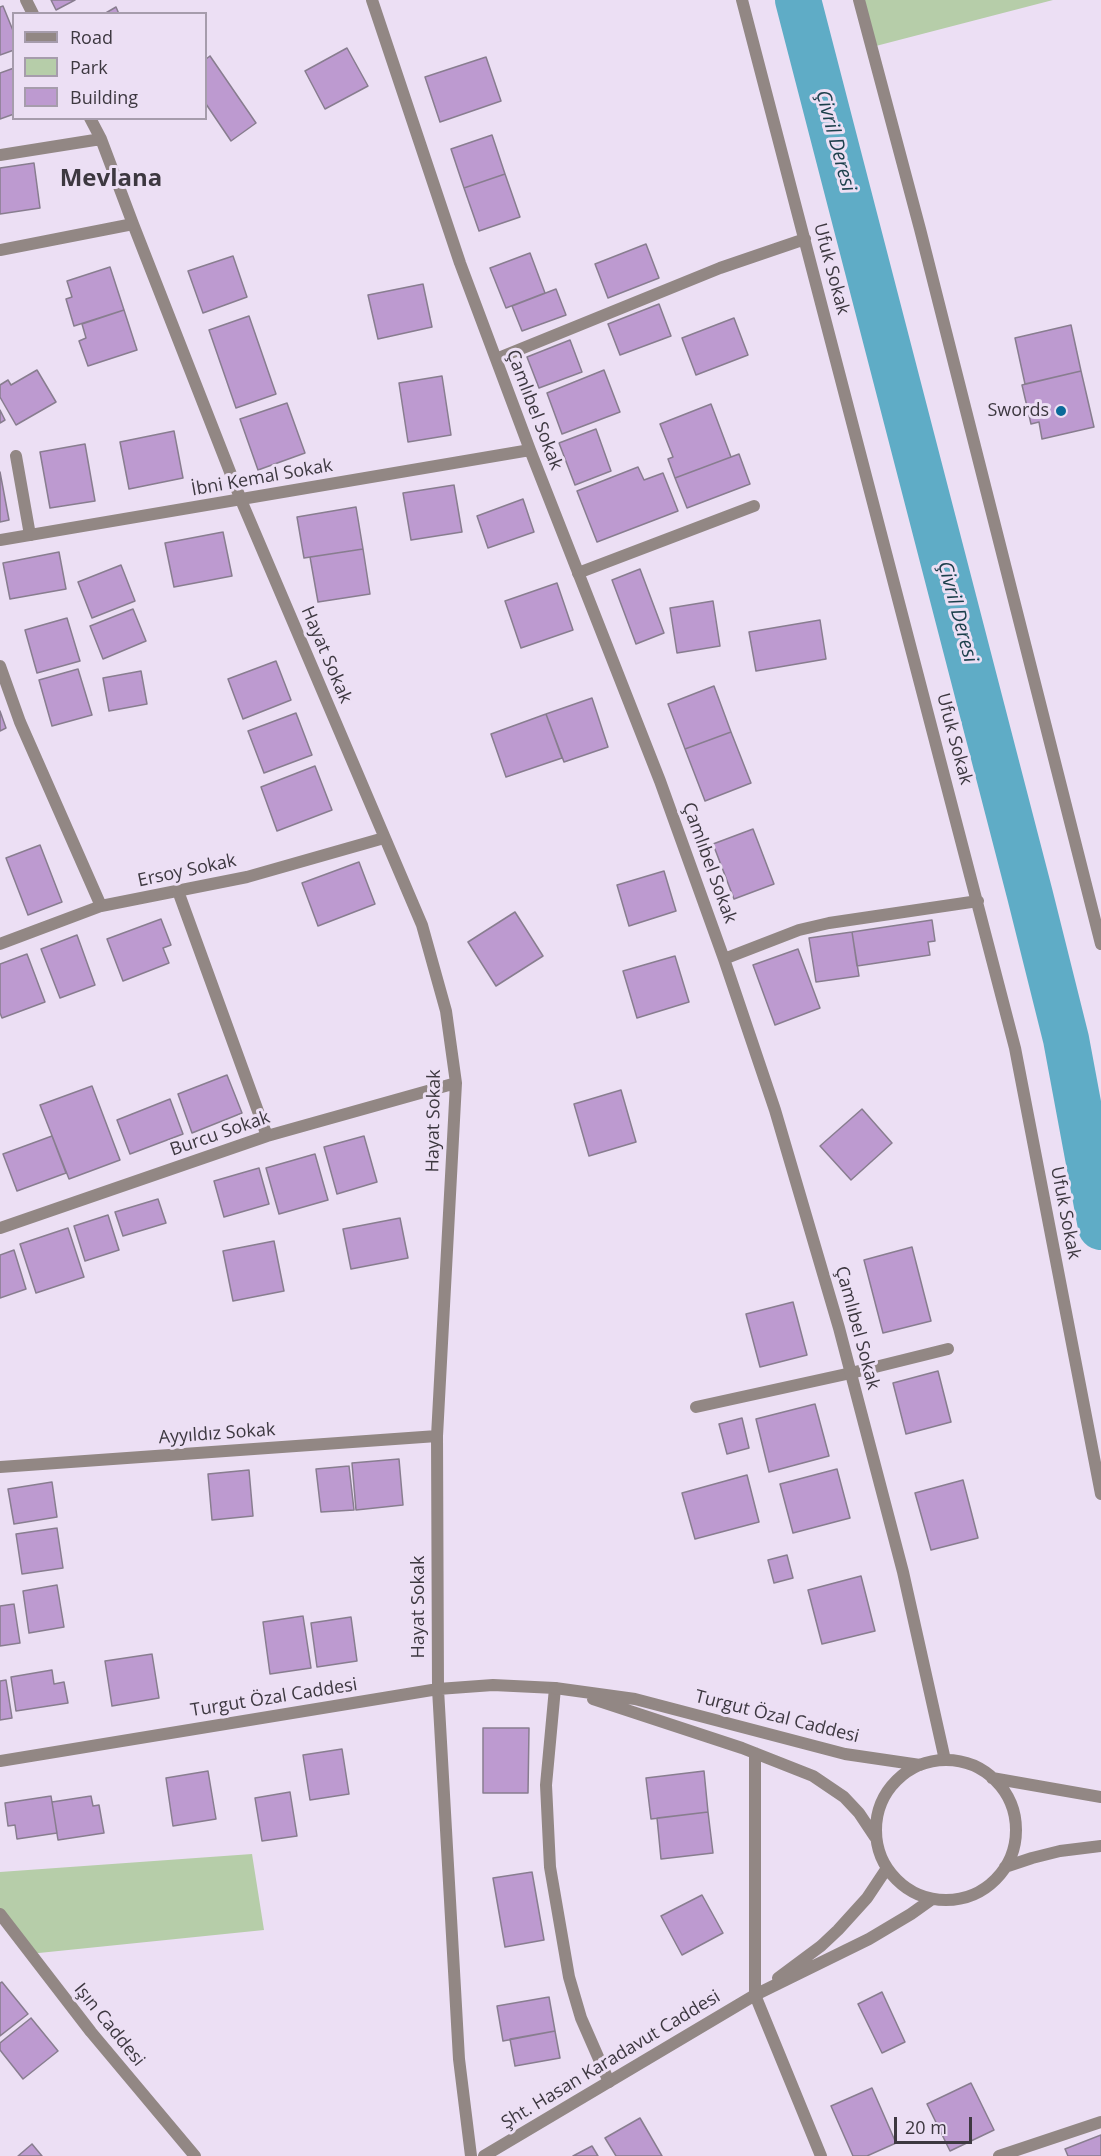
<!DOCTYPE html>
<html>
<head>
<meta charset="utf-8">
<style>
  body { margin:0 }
  #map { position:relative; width:1101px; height:2156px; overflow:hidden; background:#ecdff4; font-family:"Open Sans",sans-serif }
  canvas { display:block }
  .legend { position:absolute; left:12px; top:12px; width:195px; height:108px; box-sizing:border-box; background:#ecdff4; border:2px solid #a69cac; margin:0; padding:8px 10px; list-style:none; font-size:18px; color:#3d3840 }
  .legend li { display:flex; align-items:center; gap:12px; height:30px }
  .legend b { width:30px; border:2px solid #a69cac }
  .scale { position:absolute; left:894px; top:2117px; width:78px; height:27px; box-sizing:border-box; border:3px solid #3d3840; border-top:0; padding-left:8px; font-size:18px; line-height:21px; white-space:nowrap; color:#3d3840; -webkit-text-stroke:4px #ecdff4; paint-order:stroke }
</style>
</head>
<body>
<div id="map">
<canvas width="1101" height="2156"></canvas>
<ul class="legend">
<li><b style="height:8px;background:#928784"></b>Road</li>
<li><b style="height:16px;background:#b6cda9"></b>Park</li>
<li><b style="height:16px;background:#bd9ad0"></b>Building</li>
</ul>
<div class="scale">20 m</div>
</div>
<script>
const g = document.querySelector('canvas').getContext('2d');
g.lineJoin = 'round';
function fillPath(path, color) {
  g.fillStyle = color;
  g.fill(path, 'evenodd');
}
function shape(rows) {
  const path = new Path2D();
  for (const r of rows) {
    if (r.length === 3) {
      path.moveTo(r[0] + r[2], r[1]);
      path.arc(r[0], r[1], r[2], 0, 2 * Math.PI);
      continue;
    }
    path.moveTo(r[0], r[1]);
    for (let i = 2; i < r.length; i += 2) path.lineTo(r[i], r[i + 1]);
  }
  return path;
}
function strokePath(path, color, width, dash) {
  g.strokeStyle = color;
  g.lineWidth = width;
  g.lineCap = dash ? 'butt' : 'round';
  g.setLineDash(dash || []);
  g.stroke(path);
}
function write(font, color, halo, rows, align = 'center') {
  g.font = font + ' "Open Sans",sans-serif';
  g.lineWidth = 6;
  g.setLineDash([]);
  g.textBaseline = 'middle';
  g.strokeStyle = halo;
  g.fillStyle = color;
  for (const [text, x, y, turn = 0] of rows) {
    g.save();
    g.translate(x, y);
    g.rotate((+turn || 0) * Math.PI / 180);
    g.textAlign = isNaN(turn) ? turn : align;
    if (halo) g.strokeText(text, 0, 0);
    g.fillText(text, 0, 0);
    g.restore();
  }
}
fillPath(shape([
  [859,0,1053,0,872,47],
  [252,1854,264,1930,29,1954,0,1914,0,1872]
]), '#b6cda9');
strokePath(shape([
  [798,0,1030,895,1066,1039,1101,1227]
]), '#5facc6', 46);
const building = shape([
  [51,0,75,0,56,10,51,0],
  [3,6,14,33,14,50,0,55,0,7,3,6],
  [116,7,119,14,104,14,116,7],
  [347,48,368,86,325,109,305,71,347,48],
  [210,56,256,123,231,141,206,104,206,59,210,56],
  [486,57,501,101,440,122,425,77,486,57],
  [14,68,14,114,0,119,0,73,14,68],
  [492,135,505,174,464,188,451,149,492,135],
  [34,163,40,208,0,214,0,168,34,163],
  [505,174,520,217,479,231,464,188,505,174],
  [646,244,659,278,608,298,595,264,646,244],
  [530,253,545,293,506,308,490,268,530,253],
  [233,256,247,297,203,313,188,271,233,256],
  [110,267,124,310,74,326,66,299,72,297,67,281,110,267],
  [423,284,432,327,378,339,368,295,423,284],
  [556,289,566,315,522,331,512,306,556,289],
  [659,304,671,336,620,355,608,324,659,304],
  [124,310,137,350,88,366,79,341,86,338,82,324,124,310],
  [249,316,276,394,236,408,209,330,249,316],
  [734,318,748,355,696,375,682,338,734,318],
  [1071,325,1081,371,1025,384,1015,338,1071,325],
  [570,340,582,372,539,388,527,357,570,340],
  [37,370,56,402,16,425,0,397,0,385,8,380,11,385,37,370],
  [604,370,620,412,562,434,547,393,604,370],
  [1081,371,1094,427,1042,439,1039,422,1031,424,1022,385,1081,371],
  [442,376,451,435,408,442,399,383,442,376],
  [287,403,305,453,258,470,240,419,287,403],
  [711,404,731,457,675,478,668,459,673,457,660,424,711,404],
  [0,410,5,420,0,423,0,410],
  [596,429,611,471,575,485,559,443,596,429],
  [174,431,183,478,129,489,120,442,174,431],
  [85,444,95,501,50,508,40,452,85,444],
  [739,454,750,484,687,508,675,478,739,454],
  [638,467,644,480,663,473,678,511,597,542,577,491,638,467],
  [0,472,9,520,0,522,0,472],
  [454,485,462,532,411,540,403,493,454,485],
  [523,499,534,532,488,548,477,516,523,499],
  [356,507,363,549,304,558,297,517,356,507],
  [223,532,232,576,174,587,165,543,223,532],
  [363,549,370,594,318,602,310,557,363,549],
  [59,552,66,589,10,599,3,563,59,552],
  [121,565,135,601,92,618,78,582,121,565],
  [640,569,664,633,636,644,612,580,640,569],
  [557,583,573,630,521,648,505,601,557,583],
  [713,601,720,646,677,653,670,608,713,601],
  [133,609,146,641,103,659,90,626,133,609],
  [67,618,80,661,37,673,25,630,67,618],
  [820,620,826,659,756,671,749,632,820,620],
  [276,661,291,700,243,719,228,679,276,661],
  [78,669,92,715,52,726,39,680,78,669],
  [141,671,147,704,109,711,103,678,141,671],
  [714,686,731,732,685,749,668,704,714,686],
  [592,698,608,747,564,762,546,714,592,698],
  [0,711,6,728,0,731,0,711],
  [296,713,312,755,264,773,248,731,296,713],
  [546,714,562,758,506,777,491,734,546,714],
  [731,732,751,783,705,801,685,749,731,732],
  [315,766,332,810,277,831,261,787,315,766],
  [753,829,774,884,734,899,713,844,753,829],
  [40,845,62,902,28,915,6,858,40,845],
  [359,862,375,904,318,926,302,883,359,862],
  [664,871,676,911,629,926,617,885,664,871],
  [515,912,543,956,496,986,468,942,515,912],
  [161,919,171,945,163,948,169,963,123,981,107,939,161,919],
  [932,920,935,941,928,942,930,955,857,966,852,932,932,920],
  [852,932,859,976,816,982,809,938,852,932],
  [77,935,95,985,60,998,41,949,77,935],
  [798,949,820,1008,775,1025,753,965,798,949],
  [27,954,45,1002,2,1018,0,1013,0,964,27,954],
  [675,956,689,1002,637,1018,623,971,675,956],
  [227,1075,242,1113,192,1133,178,1094,227,1075],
  [92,1086,120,1160,69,1179,40,1105,92,1086],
  [621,1090,636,1142,589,1156,574,1104,621,1090],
  [170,1099,183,1134,130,1154,117,1120,170,1099],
  [862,1109,892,1143,851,1180,820,1146,862,1109],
  [52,1136,66,1173,17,1191,3,1154,52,1136],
  [364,1136,377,1182,337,1194,324,1147,364,1136],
  [315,1154,328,1200,279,1214,266,1168,315,1154],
  [259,1168,269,1204,224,1217,214,1181,259,1168],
  [158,1199,166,1223,123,1236,115,1212,158,1199],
  [108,1215,119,1250,85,1261,74,1226,108,1215],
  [400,1218,408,1258,351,1269,343,1229,400,1218],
  [68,1228,84,1277,36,1293,20,1244,68,1228],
  [274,1241,284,1291,233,1301,223,1251,274,1241],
  [912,1247,931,1321,883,1333,864,1260,912,1247],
  [14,1250,26,1289,0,1298,0,1255,14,1250],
  [793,1302,807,1355,760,1367,746,1314,793,1302],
  [938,1371,951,1422,906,1434,893,1383,938,1371],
  [815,1404,829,1456,769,1472,756,1419,815,1404],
  [742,1418,749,1448,727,1454,719,1424,742,1418],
  [399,1459,403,1505,356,1510,352,1463,399,1459],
  [349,1466,354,1510,321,1512,316,1469,349,1466],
  [837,1469,850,1518,793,1533,780,1484,837,1469],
  [249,1470,253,1516,212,1520,208,1474,249,1470],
  [747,1475,759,1522,695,1539,682,1493,747,1475],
  [963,1480,978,1538,931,1550,915,1493,963,1480],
  [52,1482,57,1517,14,1524,8,1489,52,1482],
  [57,1528,63,1568,22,1574,16,1534,57,1528],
  [787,1555,793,1578,774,1583,768,1560,787,1555],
  [861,1576,875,1631,822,1644,808,1590,861,1576],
  [57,1585,64,1627,29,1633,23,1591,57,1585],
  [14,1604,20,1643,0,1646,0,1606,14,1604],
  [303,1616,311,1668,270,1674,263,1622,303,1616],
  [351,1617,357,1661,317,1667,311,1623,351,1617],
  [152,1654,159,1698,112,1706,105,1661,152,1654],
  [52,1670,54,1684,64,1682,68,1703,16,1711,11,1677,52,1670],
  [6,1680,12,1718,0,1720,0,1681,6,1680],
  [483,1728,529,1728,528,1793,483,1793,483,1728],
  [342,1749,349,1794,310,1800,303,1755,342,1749],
  [208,1771,216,1819,173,1826,166,1778,208,1771],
  [704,1771,708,1812,651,1819,646,1778,704,1771],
  [290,1792,297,1836,262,1841,255,1798,290,1792],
  [51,1796,57,1833,17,1839,15,1825,8,1826,5,1803,51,1796],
  [91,1796,93,1806,99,1805,104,1833,58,1840,52,1802,91,1796],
  [708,1812,713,1853,661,1859,657,1818,708,1812],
  [532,1872,544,1940,505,1947,493,1878,532,1872],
  [702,1895,723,1933,682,1955,661,1916,702,1895],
  [2,1982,28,2014,0,2036,0,1983,2,1982],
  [882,1992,905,2042,882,2053,858,2004,882,1992],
  [549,1997,555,2031,503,2041,497,2006,549,1997],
  [31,2018,58,2051,23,2079,0,2050,0,2043,31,2018],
  [555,2031,560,2058,515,2066,510,2039,555,2031],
  [971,2083,994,2130,950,2151,927,2104,971,2083],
  [872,2088,896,2143,867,2156,853,2156,831,2106,872,2088],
  [640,2118,662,2156,616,2156,605,2138,640,2118],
  [1101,2135,1101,2156,1068,2156,1065,2149,1101,2135],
  [32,2144,42,2156,18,2156,32,2144],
  [592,2146,598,2156,573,2156,592,2146]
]);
fillPath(building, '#bd9ad0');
strokePath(building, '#887d8f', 1.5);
strokePath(shape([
  [16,456,30,535],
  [578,573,754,506],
  [696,1407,851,1373,948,1349]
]), '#928784', 12);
strokePath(shape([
  [26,0,33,14],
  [372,0,460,263,530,450,660,781,724,959,775,1110,839,1328,903,1572,945,1760],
  [742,0,1015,1048,1101,1494],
  [859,0,920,229,1101,944],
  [90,118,101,139,133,224,241,500,422,925,446,1011,456,1083,437,1436,438,1689,459,2059,471,2156],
  [0,155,101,139],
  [0,250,133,224],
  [496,359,720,268,805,239],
  [0,540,530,450],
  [0,666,20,722,101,906],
  [178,891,267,1136],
  [0,944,101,906,247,877,384,838],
  [724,959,799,930,829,923,978,901],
  [0,1228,267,1136,456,1083],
  [0,1467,437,1436],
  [0,1761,438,1689,493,1685,555,1688,546,1785,550,1867,569,1977,581,2018,609,2082],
  [0,1914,91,2032,195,2156],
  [755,1995,821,2156],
  [999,2156,1101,2122]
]), '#928784', 12);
strokePath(shape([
  [555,1688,635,1699,845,1754,920,1765],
  [593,1699,742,1748,813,1776,844,1797,859,1813,875,1837],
  [755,1753,755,1995],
  [946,1830,70],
  [992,1778,1101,1797],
  [1005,1867,1032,1858,1060,1851,1101,1846],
  [778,1978,821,1946,838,1930,867,1898,887,1868],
  [484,2156,755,1995,869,1939,911,1914,932,1899]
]), '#928784', 12);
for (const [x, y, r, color] of [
  [1061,411,6,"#096a99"]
]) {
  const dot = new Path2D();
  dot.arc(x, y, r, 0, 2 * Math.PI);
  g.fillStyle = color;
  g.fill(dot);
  strokePath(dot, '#ecdff4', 2);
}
write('18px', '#3d3840', '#ecdff4', [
  ["Ufuk Sokak",831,269,75],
  ["Çamlıbel Sokak",534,410,69],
  ["İbni Kemal Sokak",262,478,-10],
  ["Hayat Sokak",326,655,67],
  ["Ufuk Sokak",954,739,75],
  ["Çamlıbel Sokak",709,863,70],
  ["Ersoy Sokak",187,871,-12],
  ["Hayat Sokak",434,1121,-89],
  ["Burcu Sokak",220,1134,-19],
  ["Ufuk Sokak",1065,1213,79],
  ["Çamlıbel Sokak",857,1328,75],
  ["Ayyıldız Sokak",217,1434,-4],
  ["Hayat Sokak",419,1607,-90],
  ["Turgut Özal Caddesi",274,1698,-9],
  ["Turgut Özal Caddesi",777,1717,14],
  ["Işın Caddesi",109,2025,51],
  ["Şht. Hasan Karadavut Caddesi",611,2060,-31]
]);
write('18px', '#3d3840', '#ecdff4', [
  ["Swords",1049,411]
], 'right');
write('italic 20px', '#1b3f4b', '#ecdff4', [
  ["Çivril Deresi",835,141,75],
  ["Çivril Deresi",957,612,75]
]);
write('bold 24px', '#3d3840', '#ecdff4', [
  ["Mevlana",111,179]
]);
</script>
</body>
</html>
